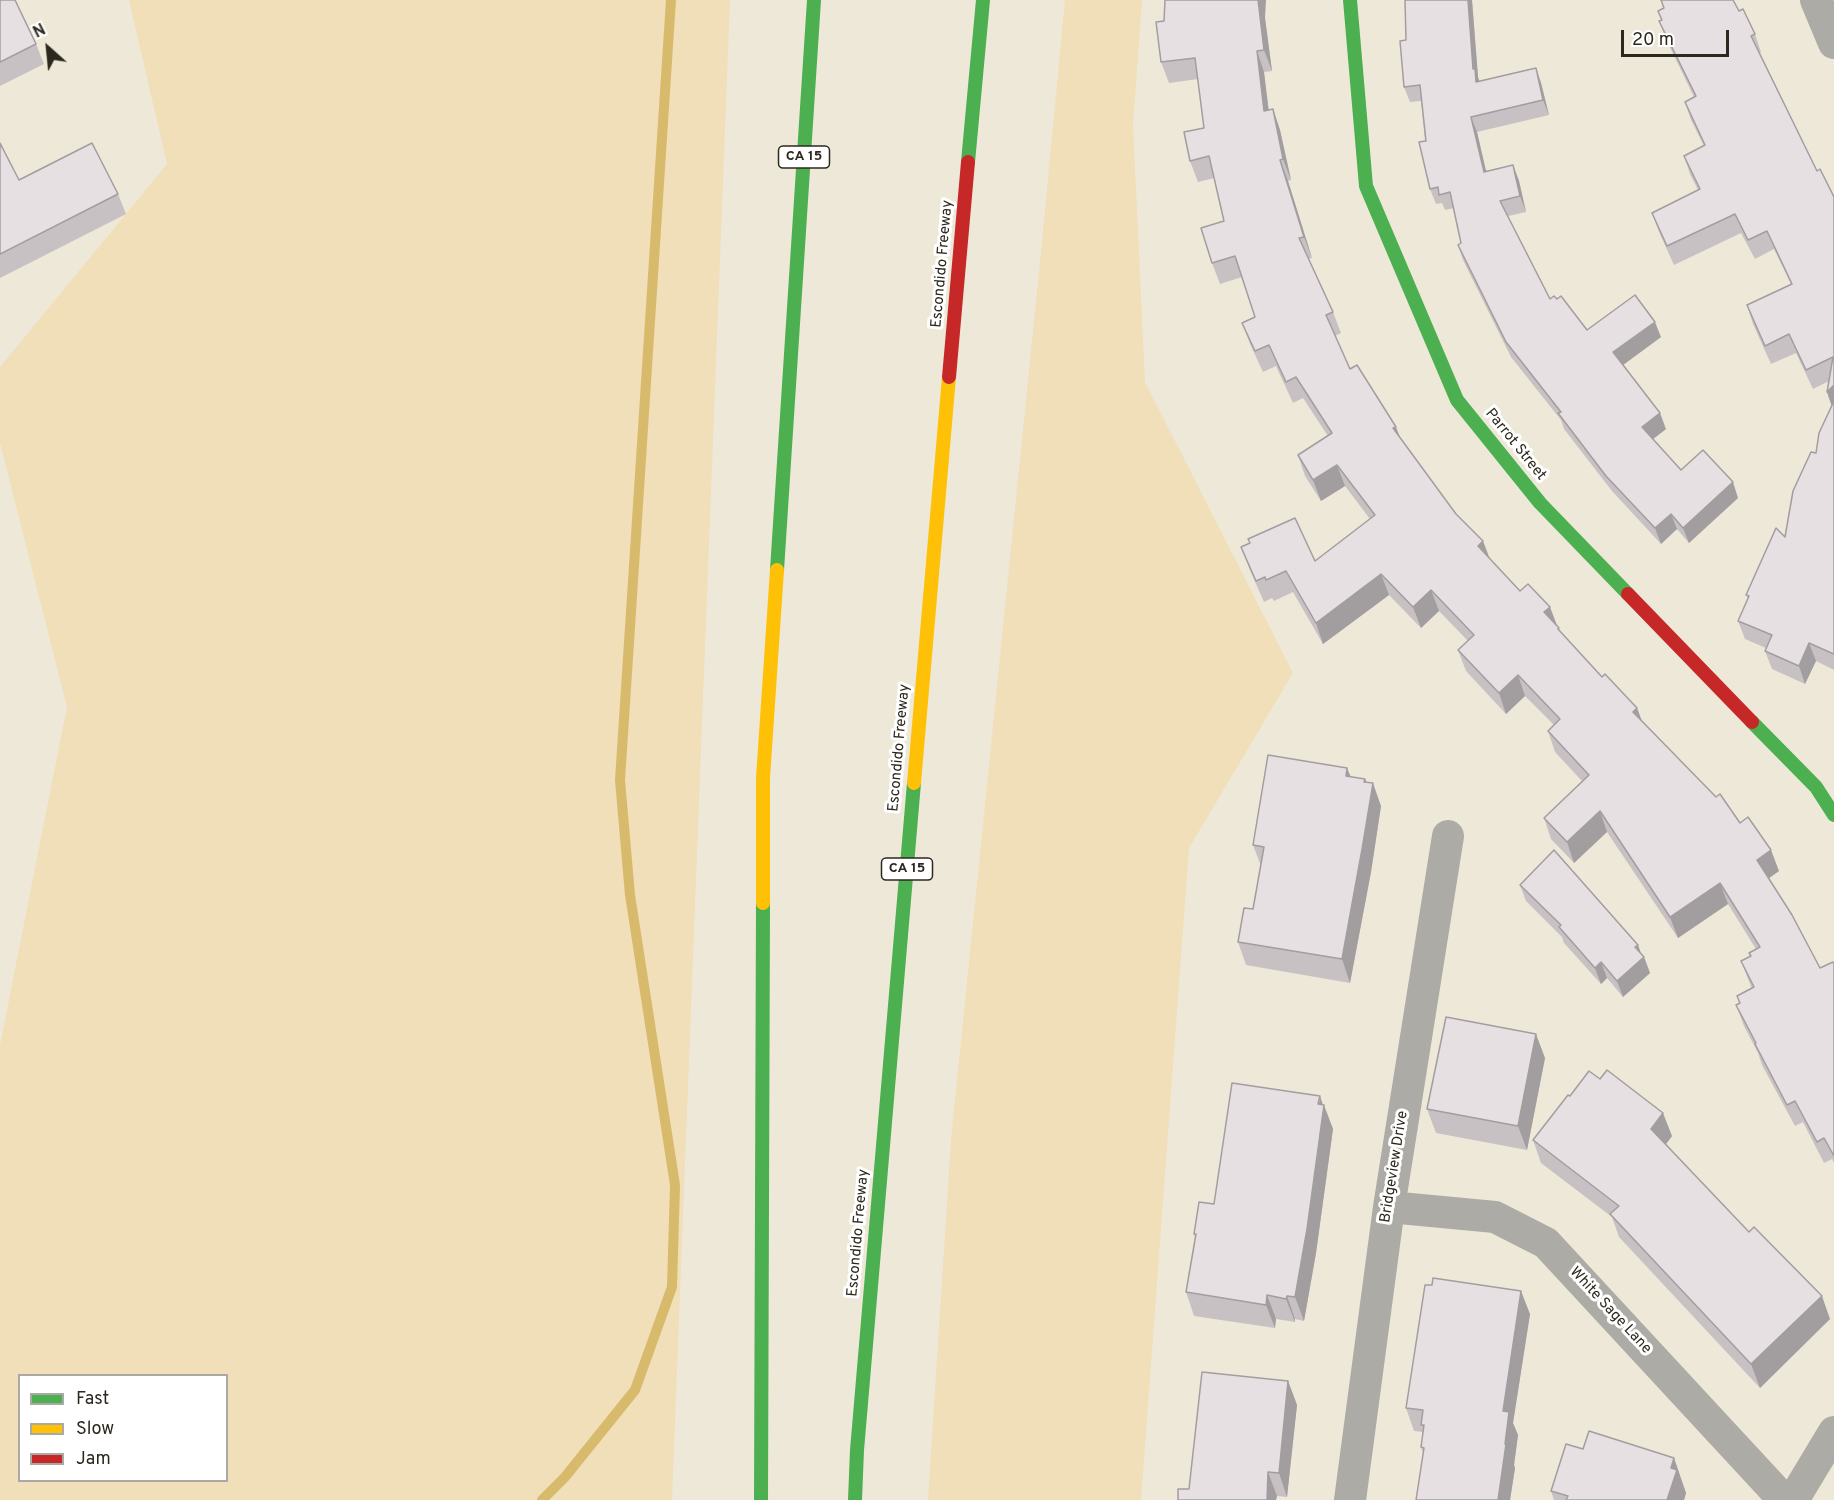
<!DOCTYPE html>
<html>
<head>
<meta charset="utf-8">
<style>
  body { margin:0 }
  #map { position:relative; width:1834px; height:1500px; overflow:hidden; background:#eee8d9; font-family:Overpass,sans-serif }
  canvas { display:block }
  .legend { position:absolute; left:18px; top:1374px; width:210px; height:108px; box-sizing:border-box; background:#fff; border:2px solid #aba9a5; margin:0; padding:8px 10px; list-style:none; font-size:18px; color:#2c281d }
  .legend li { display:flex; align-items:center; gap:12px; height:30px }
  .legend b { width:30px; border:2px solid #aba9a5 }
  .north { position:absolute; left:18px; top:18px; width:60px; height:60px; -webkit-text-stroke:4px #fff; paint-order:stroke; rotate:333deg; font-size:16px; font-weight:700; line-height:24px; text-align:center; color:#2c281d }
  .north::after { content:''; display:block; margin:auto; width:21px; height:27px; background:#2c281d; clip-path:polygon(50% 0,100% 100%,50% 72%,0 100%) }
  .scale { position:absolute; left:1621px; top:30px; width:108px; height:27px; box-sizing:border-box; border:3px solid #2c281d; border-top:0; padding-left:8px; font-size:18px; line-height:21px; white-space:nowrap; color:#2c281d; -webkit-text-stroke:4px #fff; paint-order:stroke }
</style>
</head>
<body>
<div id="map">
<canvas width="1834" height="1500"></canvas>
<ul class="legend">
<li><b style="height:8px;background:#4caf50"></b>Fast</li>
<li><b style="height:8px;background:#ffc107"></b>Slow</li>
<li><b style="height:8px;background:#c62828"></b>Jam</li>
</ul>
<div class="north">N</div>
<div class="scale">20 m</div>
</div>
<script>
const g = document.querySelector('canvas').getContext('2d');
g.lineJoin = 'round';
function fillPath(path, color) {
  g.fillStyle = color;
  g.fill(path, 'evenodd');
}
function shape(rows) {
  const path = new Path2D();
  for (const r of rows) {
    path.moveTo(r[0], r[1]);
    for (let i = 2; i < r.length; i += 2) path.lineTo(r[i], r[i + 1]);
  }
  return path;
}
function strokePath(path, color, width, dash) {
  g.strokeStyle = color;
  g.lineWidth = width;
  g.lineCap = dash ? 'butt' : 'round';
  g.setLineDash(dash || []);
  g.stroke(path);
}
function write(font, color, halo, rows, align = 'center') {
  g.font = font + ' Overpass,sans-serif';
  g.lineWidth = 6;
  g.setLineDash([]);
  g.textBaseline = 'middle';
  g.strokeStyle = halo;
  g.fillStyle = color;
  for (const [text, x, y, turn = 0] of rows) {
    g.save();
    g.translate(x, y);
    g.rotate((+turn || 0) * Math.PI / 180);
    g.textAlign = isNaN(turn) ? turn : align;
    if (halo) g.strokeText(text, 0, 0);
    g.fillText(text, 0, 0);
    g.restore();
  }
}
fillPath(shape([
  [129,0,730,0,672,1500,0,1500,0,1045,67,707,0,443,0,367,167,164],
  [20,1376,226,1376,226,1480,20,1480],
  [1065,0,1142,0,1133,125,1145,382,1293,673,1189,848,1141,1500,928,1500,951,1140,1041,252]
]), '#f0dfb9');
strokePath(shape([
  [542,1500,565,1477,635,1390,672,1287,675,1185,630,895,620,780,671,0]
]), '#d8ba6c', 10);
strokePath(shape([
  [1816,0,1834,43],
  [1389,1207,1495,1217,1546,1243,1784,1500],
  [1350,1500,1389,1207,1448,836],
  [1793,1500,1834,1432]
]), '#adaba5', 32);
strokePath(shape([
  [1350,0,1366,186,1457,400,1540,503,1628,594],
  [968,162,983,0],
  [777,570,814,0],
  [1752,722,1816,787,1834,815],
  [761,1500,763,903],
  [855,1500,857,1450,914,783]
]), '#4caf50', 14);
strokePath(shape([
  [914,783,949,377],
  [763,903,763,778,777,570]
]), '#ffc107', 14);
strokePath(shape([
  [949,377,968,162],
  [1628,594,1752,722]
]), '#c62828', 14);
fillPath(shape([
  [0,0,36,44,44,64,0,86],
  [1472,0,1478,77,1479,81,1536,68,1541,83,1549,115,1477,132,1486,172,1513,165,1519,181,1526,212,1508,216,1550,299,1557,299,1587,330,1661,337,1623,365,1666,429,1653,439,1681,470,1738,498,1689,543,1677,529,1661,544,1612,491,1564,429,1561,420,1511,357,1463,260,1458,245,1461,243,1454,208,1445,210,1442,203,1436,204,1430,189,1421,101,1410,102,1404,87,1406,40],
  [1664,8,1739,11,1755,34,1761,52,1760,53,1817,171,1834,197,1834,670,1816,661,1805,684,1772,669,1765,651,1766,648,1745,639,1738,621,1748,599,1746,595,1785,537,1816,453,1832,406,1827,392,1829,381,1813,389,1796,353,1771,364,1753,324,1747,305,1791,284,1774,249,1755,259,1741,233,1674,265,1659,232,1652,213,1698,190,1690,174,1684,156,1704,146,1691,120,1685,102,1694,97,1666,39,1659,21,1661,20,1658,11],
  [1265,18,1272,71,1264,72,1269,110,1273,109,1280,130,1291,180,1288,181,1312,258,1308,259,1333,312,1341,333,1335,336,1350,369,1456,514,1483,541,1489,558,1520,591,1557,625,1561,633,1602,677,1637,708,1641,720,1740,823,1779,871,1769,878,1820,968,1834,964,1834,1163,1832,1159,1824,1163,1803,1122,1795,1126,1762,1065,1758,1053,1744,1026,1736,1005,1740,1003,1737,996,1752,989,1741,961,1750,956,1756,949,1728,904,1678,938,1607,832,1574,863,1551,839,1544,818,1582,781,1555,752,1548,731,1554,725,1525,696,1506,714,1466,671,1458,650,1468,641,1439,611,1421,628,1389,595,1323,644,1293,592,1274,601,1272,598,1264,602,1249,568,1241,547,1315,561,1370,519,1345,486,1321,501,1305,476,1298,455,1328,436,1303,398,1293,403,1276,366,1263,372,1250,344,1242,323,1255,317,1242,277,1220,284,1212,263,1224,221,1214,178,1198,182,1190,161,1204,128,1198,79,1169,83,1161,62,1164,21],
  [0,143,19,180,118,194,126,214,0,278],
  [1347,768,1351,777,1365,779,1381,806,1371,872,1350,983,1246,965,1238,942,1253,909,1261,866,1253,845],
  [1520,885,1638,945,1641,954,1644,957,1650,973,1623,997,1607,978,1601,984,1564,943,1562,937,1526,901],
  [1545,1058,1527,1150,1436,1133,1427,1109],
  [1570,1096,1672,1136,1666,1144,1830,1319,1760,1388,1619,1237,1612,1217,1541,1163,1533,1140],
  [1323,1105,1333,1129,1316,1253,1304,1321,1295,1319,1295,1322,1276,1319,1275,1328,1194,1316,1186,1292,1195,1237,1194,1234,1214,1204],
  [1530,1314,1513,1423,1518,1435,1514,1465,1515,1468,1510,1500,1416,1500,1423,1453,1421,1447,1423,1432,1414,1431,1406,1408],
  [1288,1381,1297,1405,1287,1497,1277,1496,1276,1500,1178,1500],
  [1583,1449,1674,1458,1686,1493,1684,1500,1554,1500,1551,1491]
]), '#c7c1c3');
fillPath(shape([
  [1258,0,1266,0,1265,18,1272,71,1264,50],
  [1468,0,1472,0,1478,77,1480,84,1476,82,1473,69],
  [1257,51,1264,72,1271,132,1264,111],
  [1536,68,1541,83,1549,115,1543,100],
  [1273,109,1280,130,1291,180,1283,159],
  [1471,117,1477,132,1490,188,1484,172],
  [1280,160,1288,181,1312,258,1304,237],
  [1513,165,1519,181,1526,212,1520,196],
  [1655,322,1661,337,1619,368,1613,352],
  [1834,385,1834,410,1833,410,1827,392],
  [1660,413,1666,429,1648,443,1642,427],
  [1396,427,1404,448,1393,428],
  [1337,465,1345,486,1321,501,1313,480],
  [1733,482,1738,498,1689,543,1683,528],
  [1671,514,1677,529,1661,544,1655,528],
  [1483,541,1491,562,1478,546],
  [1381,574,1389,595,1323,644,1316,623],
  [1431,590,1439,611,1421,628,1413,607],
  [1550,607,1558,628,1544,612],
  [1809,643,1816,661,1805,684,1799,666],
  [1518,675,1525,696,1506,714,1499,693],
  [1637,708,1645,729,1633,712],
  [1347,768,1356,791,1346,776],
  [1365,779,1371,796,1373,783,1381,806,1371,872,1350,983,1342,959],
  [1600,811,1607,832,1574,863,1567,842],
  [1771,850,1779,871,1765,881,1757,860],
  [1720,883,1728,904,1678,938,1670,917],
  [1638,945,1643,959,1644,957,1650,973,1623,997,1617,981,1635,947],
  [1601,962,1607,978,1601,984,1595,968],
  [1536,1034,1545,1058,1527,1150,1518,1126],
  [1320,1096,1324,1108,1324,1105,1333,1129,1316,1253,1304,1321,1295,1297],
  [1663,1113,1672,1136,1660,1152,1651,1129],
  [1521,1291,1530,1314,1513,1423,1518,1435,1514,1465,1515,1468,1510,1500,1498,1500,1503,1411],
  [1267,1295,1276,1319,1275,1328,1266,1305],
  [1287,1296,1295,1319,1295,1322,1286,1299],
  [1822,1296,1830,1319,1760,1388,1751,1364],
  [1288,1381,1297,1405,1287,1497,1279,1473],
  [1674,1458,1686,1493,1684,1500,1667,1500,1671,1468],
  [1268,1472,1277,1496,1276,1500,1267,1500]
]), '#a29d9f');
const building = shape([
  [0,0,15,0,36,44,0,62,0,0],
  [1165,0,1258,0,1264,50,1257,51,1264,111,1273,109,1283,159,1280,160,1304,237,1299,238,1333,312,1326,315,1350,369,1357,365,1396,427,1393,428,1456,514,1483,541,1478,546,1520,591,1528,584,1550,607,1544,612,1559,628,1558,629,1602,677,1605,674,1637,708,1633,712,1716,797,1720,794,1740,823,1748,817,1771,850,1757,860,1792,915,1820,968,1833,962,1834,964,1834,1156,1824,1138,1817,1142,1795,1101,1787,1105,1755,1044,1756,1043,1736,1005,1740,1003,1737,996,1754,987,1741,961,1751,956,1749,953,1760,947,1720,883,1670,917,1600,811,1567,842,1544,818,1589,775,1548,731,1560,719,1518,675,1499,693,1458,650,1474,635,1431,590,1413,607,1381,574,1316,623,1286,571,1266,580,1265,577,1256,581,1241,547,1250,543,1248,539,1295,518,1315,561,1375,515,1337,465,1313,480,1298,455,1332,433,1296,377,1286,382,1269,345,1255,351,1242,323,1255,317,1235,256,1212,263,1201,228,1224,221,1209,156,1190,161,1184,132,1204,128,1195,58,1161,62,1156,22,1164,21,1165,0],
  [1405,0,1468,0,1473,69,1475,69,1476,82,1536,68,1543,100,1471,117,1484,172,1513,165,1520,196,1500,201,1550,299,1554,296,1557,299,1561,296,1587,330,1635,295,1655,322,1613,352,1660,413,1642,427,1681,470,1703,450,1733,482,1683,528,1671,514,1655,528,1606,476,1558,413,1561,412,1506,342,1458,245,1461,243,1450,192,1439,195,1438,187,1430,189,1419,142,1426,141,1420,85,1404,87,1400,41,1406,40,1405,0],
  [1661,0,1733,0,1739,11,1743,9,1755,34,1751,36,1817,171,1820,169,1834,197,1834,385,1827,392,1833,357,1806,370,1789,334,1765,346,1747,305,1792,284,1767,231,1748,240,1735,214,1667,246,1652,213,1700,189,1684,156,1705,145,1685,102,1696,96,1659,21,1662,20,1658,11,1664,8,1661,0],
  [0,143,19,180,92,143,118,194,0,254,0,143],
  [1834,401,1834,654,1809,643,1799,666,1765,651,1772,635,1738,621,1749,596,1746,595,1776,528,1785,537,1793,491,1811,452,1816,453,1819,433,1834,401],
  [1268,755,1347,768,1346,776,1365,779,1364,782,1373,783,1362,849,1342,959,1238,942,1244,908,1253,909,1264,847,1253,845,1268,755],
  [1554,850,1638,945,1635,947,1644,957,1617,981,1601,962,1595,968,1559,927,1561,925,1520,885,1554,850],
  [1446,1017,1536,1034,1518,1126,1427,1109,1446,1017],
  [1607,1070,1663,1113,1651,1129,1749,1232,1754,1227,1822,1296,1751,1364,1610,1214,1619,1206,1533,1140,1568,1095,1570,1096,1589,1071,1600,1079,1607,1070],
  [1232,1083,1320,1096,1318,1104,1324,1105,1307,1229,1295,1297,1287,1296,1286,1299,1267,1295,1266,1305,1186,1292,1196,1234,1194,1234,1199,1202,1214,1204,1232,1083],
  [1433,1278,1521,1291,1503,1411,1509,1412,1505,1444,1506,1444,1498,1500,1416,1500,1424,1448,1421,1447,1424,1425,1421,1425,1423,1410,1406,1408,1425,1285,1432,1285,1433,1278],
  [1202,1372,1288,1381,1279,1473,1268,1472,1267,1500,1178,1500,1178,1489,1189,1489,1202,1372],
  [1589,1431,1674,1458,1671,1468,1677,1470,1667,1500,1566,1500,1568,1496,1551,1491,1566,1444,1583,1449,1589,1431]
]);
fillPath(building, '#e7e0e3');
strokePath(building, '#a29d9f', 1.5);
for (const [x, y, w] of [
  [804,157,51],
  [907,869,51]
]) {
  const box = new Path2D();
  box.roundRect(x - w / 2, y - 11, w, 22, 4.5);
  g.fillStyle = '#fff';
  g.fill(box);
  strokePath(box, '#2c281d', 1.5);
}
write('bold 14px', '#2c281d', null, [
  ["CA 15",804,157],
  ["CA 15",907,869]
]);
write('15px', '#2c281d', '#fff', [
  ["Escondido Freeway",943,264,-85],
  ["Parrot Street",1515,445,51],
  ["Escondido Freeway",900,748,-85],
  ["Bridgeview Drive",1395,1167,-81],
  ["Escondido Freeway",859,1233,-85],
  ["White Sage Lane",1610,1311,47]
]);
</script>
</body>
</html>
